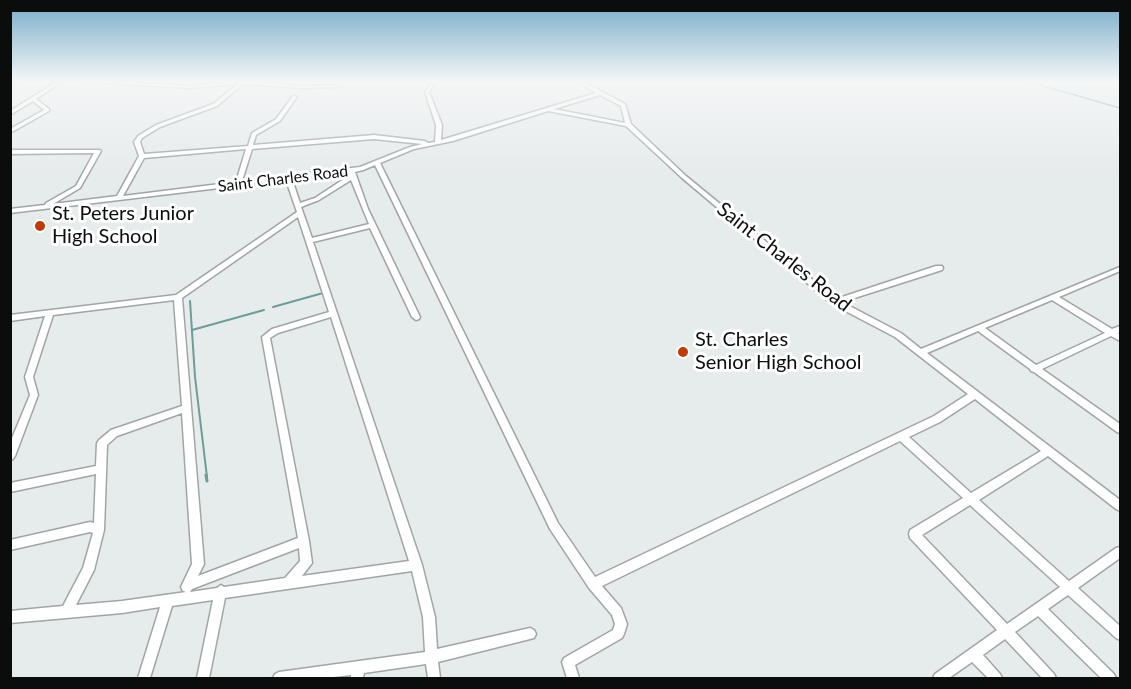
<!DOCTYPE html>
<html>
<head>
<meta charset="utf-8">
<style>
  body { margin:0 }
  #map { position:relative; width:1131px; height:689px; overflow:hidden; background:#e6ebeb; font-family:Lato,sans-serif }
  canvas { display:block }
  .frame { position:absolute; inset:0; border:12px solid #0b0d0c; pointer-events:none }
</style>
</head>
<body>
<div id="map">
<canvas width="1131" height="689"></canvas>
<div class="frame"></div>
</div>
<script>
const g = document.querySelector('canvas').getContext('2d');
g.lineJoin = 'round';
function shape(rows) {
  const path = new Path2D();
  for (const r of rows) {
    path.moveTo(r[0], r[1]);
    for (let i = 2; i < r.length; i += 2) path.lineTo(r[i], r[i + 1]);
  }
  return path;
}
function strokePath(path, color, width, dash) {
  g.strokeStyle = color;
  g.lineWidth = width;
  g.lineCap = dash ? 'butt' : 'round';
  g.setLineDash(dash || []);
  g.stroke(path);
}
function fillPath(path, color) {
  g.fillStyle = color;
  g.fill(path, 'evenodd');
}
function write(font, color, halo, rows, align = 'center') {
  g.font = font + ' Lato,sans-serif';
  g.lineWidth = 6;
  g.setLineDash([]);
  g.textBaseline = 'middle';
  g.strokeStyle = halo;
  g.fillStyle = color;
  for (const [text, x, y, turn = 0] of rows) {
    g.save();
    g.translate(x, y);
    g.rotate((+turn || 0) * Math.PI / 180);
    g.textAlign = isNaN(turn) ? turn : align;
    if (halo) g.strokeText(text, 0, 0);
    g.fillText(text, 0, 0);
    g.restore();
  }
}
strokePath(shape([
  [1026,81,1120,108]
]), '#6c9d97', 1.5);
strokePath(shape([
  [190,301,195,377,207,477],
  [273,307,323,293],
  [17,320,115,307],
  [192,330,264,310]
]), '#6c9d97', 2);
strokePath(shape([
  [206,475,207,481]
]), '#6c9d97', 3);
const minor = shape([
  [58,81,63,81,36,99,49,109,49,111,10,133,10,129,44,110,33,101,10,115,10,111,58,81],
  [81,81,102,81,191,86,243,81,302,86,339,85,341,86,339,87,302,88,243,84,217,106,160,127,142,138,140,142,144,154,248,146,252,133,276,119,293,96,295,96,297,97,280,121,256,135,253,145,374,135,425,141,428,143,435,142,436,125,425,92,433,81,437,81,429,92,442,125,441,140,596,93,577,81,582,81,625,104,631,124,686,176,836,299,936,266,942,266,943,268,942,270,842,302,901,333,921,349,1120,267,1120,271,1059,297,1112,329,1120,326,1120,332,1118,333,1120,335,1120,341,1111,336,1042,369,1120,424,1120,433,1117,432,1034,372,1031,371,1030,369,978,331,927,353,1120,500,1120,511,1116,509,1048,456,979,500,1069,581,1116,548,1120,547,1120,558,1078,588,1120,626,1120,640,1116,638,1068,595,1048,609,1114,674,1116,678,1101,678,1038,616,1015,632,1054,674,1056,678,1042,678,1005,639,983,655,1000,674,1002,678,988,678,972,662,949,678,933,678,935,674,997,630,910,538,909,534,910,530,963,498,900,441,602,586,621,608,627,624,624,634,622,638,575,665,579,678,567,678,562,662,564,658,613,630,615,624,612,615,589,588,550,529,375,165,363,170,355,172,368,209,420,317,419,319,416,320,412,317,370,228,313,242,422,565,435,617,437,649,530,628,534,630,536,634,534,638,438,662,440,678,428,678,426,664,364,673,363,678,351,678,351,675,325,678,273,678,275,674,279,672,425,652,423,617,412,571,225,598,209,678,197,678,213,600,172,606,150,678,138,678,160,607,122,613,10,623,10,611,63,606,83,568,93,533,90,532,10,550,10,540,90,522,94,523,96,474,10,492,10,483,96,466,97,443,99,440,111,430,182,406,174,300,53,315,33,377,38,395,15,456,13,459,10,460,10,443,30,395,25,377,45,316,10,321,10,315,176,295,297,212,286,180,241,185,238,187,236,186,10,213,10,209,45,205,46,203,76,186,94,153,10,154,10,150,100,150,101,151,80,188,53,204,117,196,139,156,134,142,138,136,156,125,213,104,238,84,191,88,83,82,81,81],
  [600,95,621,106,625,123,554,109,600,95],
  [548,111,626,126,682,178,832,304,895,337,968,394,934,416,595,577,558,523,380,163,414,149,453,141,548,111],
  [374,139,422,144,410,147,360,167,242,181,252,149,374,139],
  [246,149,236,182,123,196,144,158,246,149],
  [349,172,350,175,315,198,300,203,292,179,349,172],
  [351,180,369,224,312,238,301,207,319,200,351,180],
  [298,217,329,312,272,329,262,337,298,538,198,576,204,564,182,298,298,217],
  [1052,300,1105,333,1036,365,985,328,1052,300],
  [331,317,409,561,302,576,312,563,309,541,270,338,278,333,331,317],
  [975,399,1041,451,971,493,909,437,940,422,975,399],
  [182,413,192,564,181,587,183,591,186,592,122,601,76,605,94,570,104,530,107,445,117,436,182,413],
  [970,505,1060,587,1007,624,922,535,970,505],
  [299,548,300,561,285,578,224,587,221,585,217,588,190,592,192,589,299,548]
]);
const highway = shape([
  [13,81,20,81,10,87,10,82,13,81]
]);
strokePath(minor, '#a1a5a5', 3);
strokePath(highway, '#a1a5a5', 3);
fillPath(minor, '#fff');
fillPath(highway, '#fff');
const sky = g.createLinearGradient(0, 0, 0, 177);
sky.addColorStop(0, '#76abc8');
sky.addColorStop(0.46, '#f4f6f6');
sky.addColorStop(1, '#f4f6f600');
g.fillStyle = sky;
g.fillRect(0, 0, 1131, 177);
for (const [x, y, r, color] of [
  [40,226,6,"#c13a00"],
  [683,352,6,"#c13a00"]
]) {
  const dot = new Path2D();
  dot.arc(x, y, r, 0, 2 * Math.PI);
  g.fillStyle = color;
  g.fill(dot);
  strokePath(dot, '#fff', 2);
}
write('16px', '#0b0d0c', '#fff', [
  ["Saint Charles Road",283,179,-7]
]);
write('20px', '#0b0d0c', '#fff', [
  ["St. Peters Junior",52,214],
  ["High School",52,237],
  ["St. Charles",695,340],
  ["Senior High School",695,363]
], 'left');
write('20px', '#0b0d0c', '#fff', [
  ["Saint Charles Road",784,257,38]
]);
</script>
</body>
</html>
